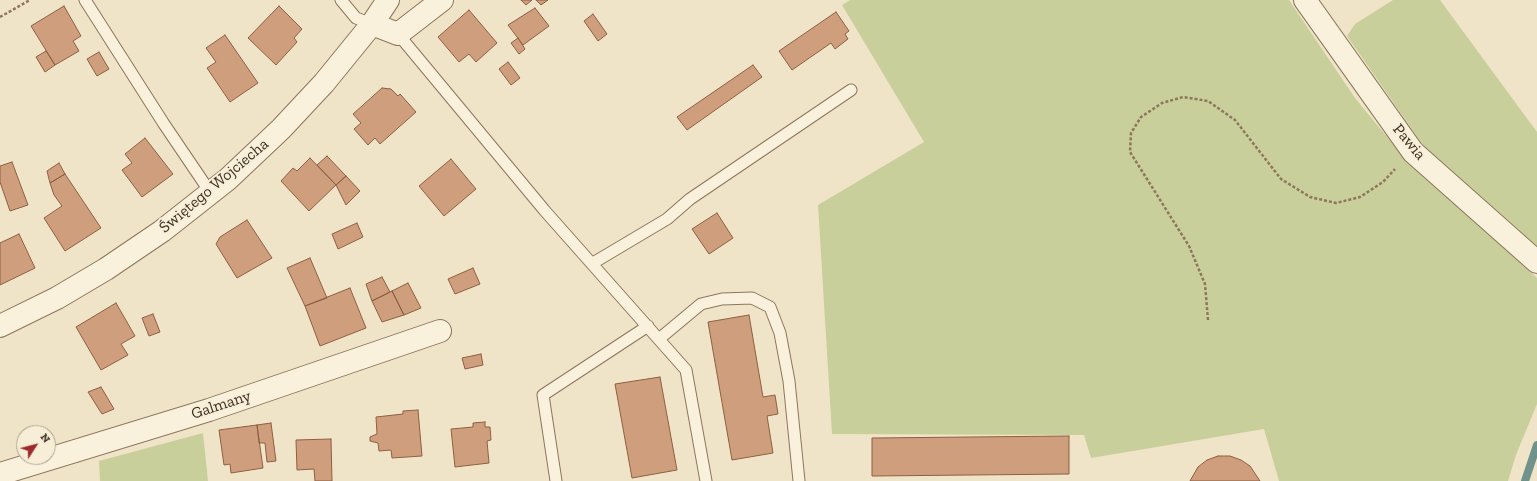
<!DOCTYPE html>
<html>
<head>
<meta charset="utf-8">
<style>
  body { margin:0 }
  #map { position:relative; width:1537px; height:481px; overflow:hidden; background:#f0e4c8; font-family:"Zilla Slab",serif }
  canvas { display:block }
  .north { position:absolute; left:16px; top:425px; width:40px; height:40px; box-sizing:border-box; background:#f7eed8; border:1px solid #ada18e; border-radius:50%; rotate:54deg; font-size:11px; font-weight:700; line-height:16px; text-align:center; color:#3d2e20 }
  .north::after { content:''; display:block; margin:auto; width:14px; height:18px; background:#9e2a2b; clip-path:polygon(50% 0,100% 100%,50% 72%,0 100%) }
</style>
</head>
<body>
<div id="map">
<canvas width="1537" height="481"></canvas>
<div class="north">N</div>
</div>
<script>
const g = document.querySelector('canvas').getContext('2d');
g.lineJoin = 'round';
function fillPath(path, color) {
  g.fillStyle = color;
  g.fill(path, 'evenodd');
}
function shape(rows) {
  const path = new Path2D();
  for (const r of rows) {
    path.moveTo(r[0], r[1]);
    for (let i = 2; i < r.length; i += 2) path.lineTo(r[i], r[i + 1]);
  }
  return path;
}
function strokePath(path, color, width, dash) {
  g.strokeStyle = color;
  g.lineWidth = width;
  g.lineCap = dash ? 'butt' : 'round';
  g.setLineDash(dash || []);
  g.stroke(path);
}
function write(font, color, halo, rows, align = 'center') {
  g.font = font + ' "Zilla Slab",serif';
  g.lineWidth = 4;
  g.setLineDash([]);
  g.textBaseline = 'middle';
  g.strokeStyle = halo;
  g.fillStyle = color;
  for (const [text, x, y, turn = 0] of rows) {
    g.save();
    g.translate(x, y);
    g.rotate((+turn || 0) * Math.PI / 180);
    g.textAlign = isNaN(turn) ? turn : align;
    if (halo) g.strokeText(text, 0, 0);
    g.fillText(text, 0, 0);
    g.restore();
  }
}
fillPath(shape([
  [850,0,1289,0,1355,98,1397,149,1537,278,1537,404,1516,455,1508,481,1279,481,1264,429,1091,458,1084,435,832,434,818,205,924,142,842,5],
  [1393,0,1440,0,1537,132,1537,249,1423,145,1347,36,1355,24],
  [203,433,208,481,100,481,99,461]
]), '#c9cf9b');
strokePath(shape([
  [1525,481,1537,445]
]), '#6f938a', 8);
const building = shape([
  [521,0,532,0,526,5,521,0],
  [536,0,548,0,541,5,536,0],
  [64,6,81,36,73,41,79,51,55,65,31,26,64,6],
  [279,6,302,29,294,38,297,42,276,65,248,38,279,6],
  [535,8,549,26,523,45,508,25,535,8],
  [469,10,497,43,476,62,469,54,459,62,438,37,469,10],
  [836,12,849,31,845,34,848,39,835,49,831,43,792,70,779,51,836,12],
  [593,14,607,34,598,41,584,21,593,14],
  [225,35,258,83,230,102,207,68,216,62,206,48,225,35],
  [518,38,525,49,519,54,511,43,518,38],
  [46,51,55,65,45,72,36,57,46,51],
  [99,52,109,69,97,76,87,59,99,52],
  [508,62,520,78,511,85,499,69,508,62],
  [753,65,762,77,687,130,677,117,753,65],
  [382,88,391,89,398,96,400,94,416,112,380,144,375,138,368,145,354,129,361,123,353,114,382,88],
  [145,138,173,174,142,197,122,170,132,163,125,154,145,138],
  [327,156,346,176,336,185,317,165,327,156],
  [310,158,336,185,309,211,281,181,293,168,297,171,310,158],
  [451,159,476,189,444,216,419,186,451,159],
  [12,162,28,205,10,211,0,182,0,166,12,162],
  [59,163,65,174,50,183,47,171,59,163],
  [65,174,101,228,65,251,44,218,62,206,54,195,50,183,65,174],
  [346,176,360,191,346,205,336,185,346,176],
  [717,213,733,238,709,254,692,229,717,213],
  [247,220,272,258,237,278,216,244,220,237,247,220],
  [357,223,363,237,338,249,332,234,357,223],
  [19,234,35,268,0,285,0,243,19,234],
  [310,258,327,298,305,306,287,268,310,258],
  [473,268,480,284,455,294,448,279,473,268],
  [382,277,390,292,372,301,366,284,382,277],
  [408,283,421,308,404,315,392,291,408,283],
  [350,288,366,328,320,346,305,306,350,288],
  [392,291,404,315,382,322,372,301,392,291],
  [116,303,135,336,121,344,128,355,101,370,76,327,116,303],
  [153,314,160,332,149,336,142,318,153,314],
  [749,315,763,397,775,395,778,414,767,416,773,453,732,460,708,322,749,315],
  [481,354,483,365,465,369,462,358,481,354],
  [660,377,677,470,632,478,615,384,660,377],
  [101,387,114,409,102,414,88,392,101,387],
  [418,410,422,456,392,458,391,450,379,451,378,443,370,441,370,437,377,434,376,417,403,414,403,411,418,410],
  [485,422,485,427,490,427,491,440,487,441,489,463,455,467,451,429,473,427,473,423,485,422],
  [271,423,276,461,267,462,265,443,259,443,257,425,271,423],
  [257,425,263,468,231,473,230,464,224,465,219,430,257,425],
  [1069,436,1069,474,872,476,872,438,1069,436],
  [331,439,332,481,315,481,314,469,297,470,296,440,331,439],
  [1218,456,1230,456,1241,460,1250,466,1260,481,1190,481,1198,467,1207,460,1218,456]
]);
fillPath(building, '#cf9f7d');
strokePath(building, '#8d5f41', 1);
const service = shape([
  [85,0,164,124,210,192],
  [341,0,356,18,372,24],
  [398,34,545,211,686,370,706,481],
  [593,263,667,219,690,199,851,90],
  [659,339,701,304,722,299,752,298,770,307,780,333,789,381,799,481],
  [556,481,543,395,648,326]
]);
const minor = shape([
  [1305,0,1413,152,1537,262],
  [372,24,398,34,442,0],
  [0,474,209,410,440,331]
]);
const tertiary = shape([
  [0,326,57,298,106,269,162,231,228,179,281,129,324,83,372,24,388,0]
]);
strokePath(service, '#8d765c', 13);
strokePath(minor, '#8d765c', 24);
strokePath(tertiary, '#8d765c', 24);
strokePath(shape([
  [0,17,30,0],
  [1208,320,1205,284,1189,246,1130,152,1131,133,1141,117,1162,103,1183,97,1208,101,1235,120,1281,179,1310,197,1336,203,1360,197,1383,182,1395,169]
]), '#8d765c', 2.5, [3, 2]);
strokePath(service, '#faf1dc', 11);
strokePath(minor, '#faf1dc', 22);
strokePath(tertiary, '#faf1dc', 22);
write('16px', '#3d2e20', '#f7eed8', [
  ["Pawia",1409,142,50],
  ["Świętego Wojciecha",214,186,-40],
  ["Galmany",221,405,-18]
]);
</script>
</body>
</html>
